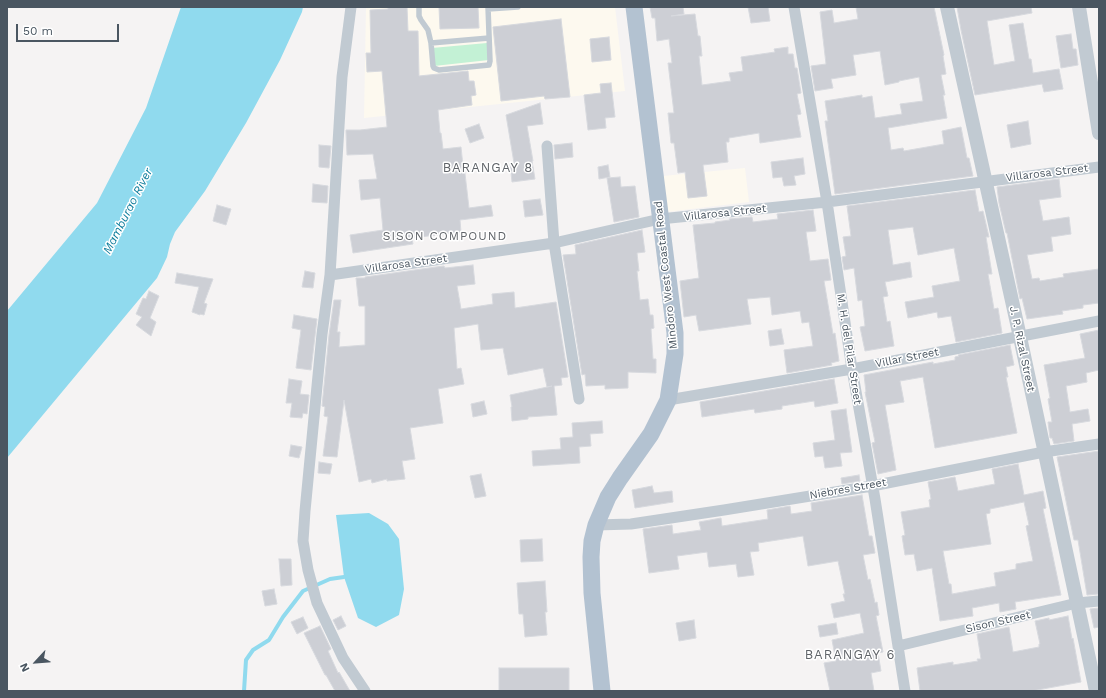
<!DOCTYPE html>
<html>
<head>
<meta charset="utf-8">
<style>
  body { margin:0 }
  #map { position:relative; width:1106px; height:698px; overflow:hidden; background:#f5f3f3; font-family:"Work Sans",sans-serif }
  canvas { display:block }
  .frame { position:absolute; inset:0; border:8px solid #4a5661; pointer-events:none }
  .north { position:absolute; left:16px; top:642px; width:40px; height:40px; -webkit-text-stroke:3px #fff; paint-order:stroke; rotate:244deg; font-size:11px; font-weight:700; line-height:16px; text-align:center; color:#4a5661 }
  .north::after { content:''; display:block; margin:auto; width:14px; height:18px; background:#4a5661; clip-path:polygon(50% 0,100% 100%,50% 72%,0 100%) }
  .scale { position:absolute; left:16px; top:24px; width:103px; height:18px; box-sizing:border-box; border:2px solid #4a5661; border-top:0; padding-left:5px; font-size:12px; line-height:14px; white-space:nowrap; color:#4a5661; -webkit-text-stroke:3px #fff; paint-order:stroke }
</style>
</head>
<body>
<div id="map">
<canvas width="1106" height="698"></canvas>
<div class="frame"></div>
<div class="north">N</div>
<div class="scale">50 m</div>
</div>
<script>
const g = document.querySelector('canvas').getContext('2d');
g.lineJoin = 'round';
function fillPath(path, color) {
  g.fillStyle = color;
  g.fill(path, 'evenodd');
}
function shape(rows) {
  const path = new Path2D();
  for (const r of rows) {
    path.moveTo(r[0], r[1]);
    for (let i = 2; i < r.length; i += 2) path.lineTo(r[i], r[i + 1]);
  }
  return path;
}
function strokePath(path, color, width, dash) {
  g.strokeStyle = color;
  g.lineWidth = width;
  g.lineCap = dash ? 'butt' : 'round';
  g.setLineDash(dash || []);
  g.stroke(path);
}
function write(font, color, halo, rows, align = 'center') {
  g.font = font + ' "Work Sans",sans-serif';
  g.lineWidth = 3;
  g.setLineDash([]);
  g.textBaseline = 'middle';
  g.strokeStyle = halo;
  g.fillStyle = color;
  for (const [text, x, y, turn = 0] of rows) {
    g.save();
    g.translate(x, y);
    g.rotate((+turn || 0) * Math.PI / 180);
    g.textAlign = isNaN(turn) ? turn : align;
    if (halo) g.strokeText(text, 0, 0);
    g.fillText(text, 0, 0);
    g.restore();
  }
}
fillPath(shape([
  [366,7,615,7,625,91,364,118],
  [745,168,749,202,667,212,663,176]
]), '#fdf9ef');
fillPath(shape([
  [487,43,489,60,434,66,432,48]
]), '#c3f1d5');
fillPath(shape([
  [181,7,303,7,302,12,280,60,246,123,205,191,175,232,170,244,167,257,157,278,7,458,7,311,97,203,146,108],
  [369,513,388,524,399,539,404,589,399,615,376,627,358,618,344,577,336,515]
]), '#90daee');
strokePath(shape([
  [244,691,246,660,253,650,269,640,283,617,303,591,330,579,344,577]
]), '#90daee', 4);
const building = shape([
  [388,7,407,7,408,31,418,31,419,76,468,71,469,81,474,81,476,95,471,96,472,105,438,110,440,133,441,133,443,149,461,147,463,166,464,165,469,208,491,205,493,216,460,220,461,232,412,238,413,244,353,253,350,235,383,230,380,198,361,200,359,180,377,179,373,154,347,155,346,132,346,130,360,130,387,127,382,71,367,72,366,53,371,53,370,10,388,9,388,7],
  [439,7,478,7,479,28,440,29,439,7],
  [650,7,683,7,684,14,671,16,695,14,698,36,700,36,702,56,699,56,702,85,731,81,729,73,743,71,741,57,775,52,774,49,788,47,788,54,793,54,795,68,797,68,801,93,797,94,801,114,797,115,801,137,760,143,759,133,729,138,729,142,726,142,728,162,703,165,707,196,688,198,685,172,678,173,674,143,671,143,668,113,674,113,668,63,672,63,669,39,657,41,655,18,652,18,650,7],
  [748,7,768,7,770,21,751,23,748,7],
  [856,7,934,7,944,55,943,56,946,74,941,75,945,95,943,95,947,118,888,128,891,150,903,148,904,151,944,144,942,131,961,127,967,158,969,158,973,176,835,194,825,121,828,121,825,101,862,95,862,98,872,96,875,118,902,114,900,104,923,101,919,77,899,81,899,82,885,85,880,51,853,55,856,75,831,79,833,88,815,91,811,66,826,64,820,12,832,10,834,23,858,19,856,7],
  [957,7,1031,7,1032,13,987,21,994,65,1015,61,1009,25,1023,23,1029,59,1031,59,1033,73,1059,69,1063,89,1044,92,1042,84,975,95,961,30,957,7],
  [561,19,570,97,545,99,544,96,501,101,493,27,561,19],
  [1071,34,1073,49,1076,49,1078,65,1061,68,1056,36,1071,34],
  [609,37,611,60,592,62,590,39,609,37],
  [611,83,615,117,605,118,606,128,588,130,584,95,601,93,600,84,611,83],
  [540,103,543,124,527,126,533,161,532,161,535,179,512,182,510,163,514,163,506,115,540,103],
  [1028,121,1031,144,1011,148,1007,125,1028,121],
  [479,124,484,138,470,143,465,129,479,124],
  [572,143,573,157,555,159,554,145,572,143],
  [319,145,331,146,329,168,319,167,319,145],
  [803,158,805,174,794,176,796,185,784,186,782,177,773,178,771,162,803,158],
  [608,165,610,177,599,179,598,167,608,165],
  [620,177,621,187,635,186,639,217,614,222,607,178,620,177],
  [1059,179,1061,197,1039,200,1043,221,1069,217,1071,234,1051,237,1053,251,1027,255,1032,279,1039,278,1040,281,1064,277,1063,274,1099,269,1099,303,1083,305,1083,308,1062,311,1063,314,1027,319,1022,298,1020,299,1007,233,1006,233,999,203,997,187,1059,179],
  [313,184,328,186,327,203,312,202,313,184],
  [975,190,979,212,983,211,989,237,986,237,992,274,988,274,994,309,998,308,1002,333,956,342,951,316,938,318,937,312,908,318,905,302,934,297,932,286,960,281,954,248,918,255,913,227,888,230,893,265,910,262,912,277,885,282,888,296,883,297,887,322,890,321,894,346,865,351,860,327,865,326,862,300,858,301,854,268,844,270,842,257,846,256,843,237,851,236,847,206,975,190],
  [540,199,543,215,525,217,523,201,540,199],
  [217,205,231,209,226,225,213,221,217,205],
  [813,210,816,231,806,232,810,261,828,259,831,280,824,281,833,334,835,333,839,361,831,363,832,365,787,373,784,350,813,346,809,322,802,323,800,311,772,315,770,297,747,299,751,324,699,331,696,315,684,317,680,281,699,278,693,225,715,223,715,222,730,220,729,219,752,217,753,222,778,219,777,214,813,210],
  [642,230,645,252,637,253,639,271,637,271,640,300,648,299,650,315,653,315,654,328,651,329,653,359,656,359,656,373,628,372,628,388,605,389,605,385,586,386,585,374,582,375,563,255,576,254,575,245,642,230],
  [473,265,475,284,457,286,461,309,493,304,492,294,514,292,515,308,556,302,568,377,561,378,562,385,554,386,557,415,528,417,528,419,512,421,511,407,512,407,510,395,552,386,547,387,543,368,508,375,503,348,481,350,478,324,454,328,457,369,461,368,464,384,438,389,443,423,410,428,415,459,402,461,405,479,387,481,387,479,372,483,371,479,359,482,344,400,337,457,323,456,328,417,324,416,325,407,322,406,329,335,334,300,341,300,337,332,340,332,339,347,365,345,365,306,359,306,356,278,365,278,365,277,436,267,444,266,445,268,473,265],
  [305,271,315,273,313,288,302,287,305,271],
  [177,273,213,279,204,303,207,304,204,315,200,314,200,315,192,312,199,287,175,283,177,273],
  [149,291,159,296,150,318,156,322,151,336,136,325,142,317,136,314,143,298,146,299,149,291],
  [294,315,317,319,311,370,296,368,301,330,292,328,294,315],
  [781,329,784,344,770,346,768,331,781,329],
  [1099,330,1099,370,1086,373,1087,382,1066,386,1070,412,1088,409,1090,421,1072,424,1074,441,1054,444,1052,438,1050,438,1048,422,1052,422,1048,399,1050,398,1044,365,1085,358,1080,334,1099,330],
  [1010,345,1014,365,1006,367,1008,377,1006,377,1017,433,935,448,923,377,900,381,904,402,885,405,896,470,878,474,872,443,875,442,865,392,866,392,864,375,933,362,933,364,955,360,955,357,959,356,958,355,1010,345],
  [289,379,302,381,300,394,309,395,307,414,303,413,302,418,290,417,292,403,286,403,289,379],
  [834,379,838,403,815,407,814,401,782,406,782,409,755,413,754,409,702,417,700,402,834,379],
  [484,401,487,414,473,417,471,404,484,401],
  [846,409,852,452,840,453,842,466,825,468,823,456,815,457,813,443,835,440,831,411,846,409],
  [602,421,603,433,590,434,591,446,579,447,580,463,533,466,532,451,561,449,560,438,573,437,572,423,602,421],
  [291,445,302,447,299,458,289,456,291,445],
  [1099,451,1099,594,1087,595,1078,540,1074,540,1057,457,1099,451],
  [319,462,332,464,330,474,318,473,319,462],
  [1018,464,1024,495,1043,491,1046,508,1043,509,1061,595,1015,602,1016,609,1000,612,999,603,972,608,973,616,940,621,932,568,917,571,914,554,905,555,902,536,905,535,901,512,930,507,929,500,931,499,928,482,955,477,958,491,995,484,992,469,1018,464],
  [1024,502,1029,525,1026,526,1033,561,1016,564,1016,569,994,573,996,586,952,594,951,584,949,584,943,551,991,544,986,514,990,513,990,509,1024,502],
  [481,474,486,496,475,498,470,476,481,474],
  [859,475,860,481,842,484,841,478,859,475],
  [652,486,654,493,672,491,673,502,635,508,632,490,652,486],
  [862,495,869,536,872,536,875,553,863,555,868,580,870,579,875,603,877,602,879,615,876,616,883,652,878,653,881,671,871,673,874,691,830,691,824,663,836,661,832,640,864,633,860,613,834,618,831,604,845,601,843,594,845,594,838,561,808,566,803,536,758,543,759,551,750,552,754,575,738,577,736,564,709,567,707,552,677,556,679,569,649,573,643,529,672,525,673,534,701,530,699,522,721,518,722,526,768,519,767,510,790,506,791,514,812,511,811,503,862,495],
  [542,539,543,561,521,562,520,540,542,539],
  [279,559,291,559,292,585,281,586,279,559],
  [545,581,547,612,545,612,547,635,525,637,523,614,519,614,517,583,545,581],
  [274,589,277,604,265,606,262,591,274,589],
  [1099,608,1099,627,1094,628,1090,609,1099,608],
  [341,616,346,626,338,630,333,620,341,616],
  [1068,616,1072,639,1073,638,1081,682,1032,691,920,691,917,668,953,662,953,665,978,661,977,659,981,659,977,634,1009,627,1013,652,1039,647,1039,644,1040,644,1035,621,1049,618,1049,620,1068,616],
  [303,617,308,628,297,634,291,622,303,617],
  [694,620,696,638,679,641,676,623,694,620],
  [836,623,838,634,820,637,818,626,836,623],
  [320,626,331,649,328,651,338,673,339,672,350,691,335,691,326,675,325,675,304,633,320,626],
  [499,668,569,668,569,691,499,691,499,668]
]);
fillPath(building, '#cdcfd5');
strokePath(building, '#d7d9de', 1);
strokePath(shape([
  [419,7,419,16,421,20,428,30,431,43,433,66,434,68,439,70,489,65,490,61,488,7],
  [488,9,518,7],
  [431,43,489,38]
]), '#c1cad2', 5.5);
strokePath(shape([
  [351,7,342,77,330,275,322,334,305,511,303,541,308,570,317,603,343,658,365,691],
  [794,7,827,202,852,369,875,499,905,691],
  [547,146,554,243,579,399],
  [330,275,554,243,660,219,827,202,1099,167],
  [668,400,852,369,1099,321],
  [596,525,631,524,724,510,872,486,1044,452,1099,444],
  [898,646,1077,603,1099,601]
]), '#c1cad2', 11);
strokePath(shape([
  [947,7,1020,337,1096,691],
  [1079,7,1099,133]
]), '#c1cad2', 14);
strokePath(shape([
  [602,691,592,593,591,557,592,541,596,525,608,497,620,478,651,434,668,400,675,354,675,333,634,7]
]), '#b3c2d1', 17);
write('11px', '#4a5661', '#fff', [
  ["Villarosa Street",1047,173,-7],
  ["Villarosa Street",725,213,-6],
  ["Villarosa Street",406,264,-8],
  ["Mindoro West Coastal Road",666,275,-96],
  ["M. H. del Pilar Street",849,349,81],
  ["J. P. Rizal Street",1022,349,78],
  ["Villar Street",907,358,-11],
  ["Niebres Street",848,489,-10],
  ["Sison Street",998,622,-13]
]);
write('italic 12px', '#0c7c9b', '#fff', [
  ["Mamburao River",128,211,-63]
]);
g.letterSpacing = '1px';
write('12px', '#5f6368', '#fff', [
  ["SISON COMPOUND",445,236]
]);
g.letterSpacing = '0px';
g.letterSpacing = '1px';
write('13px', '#5f6368', '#fff', [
  ["BARANGAY 8",488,168],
  ["BARANGAY 6",850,655]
]);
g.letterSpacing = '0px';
</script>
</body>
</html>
